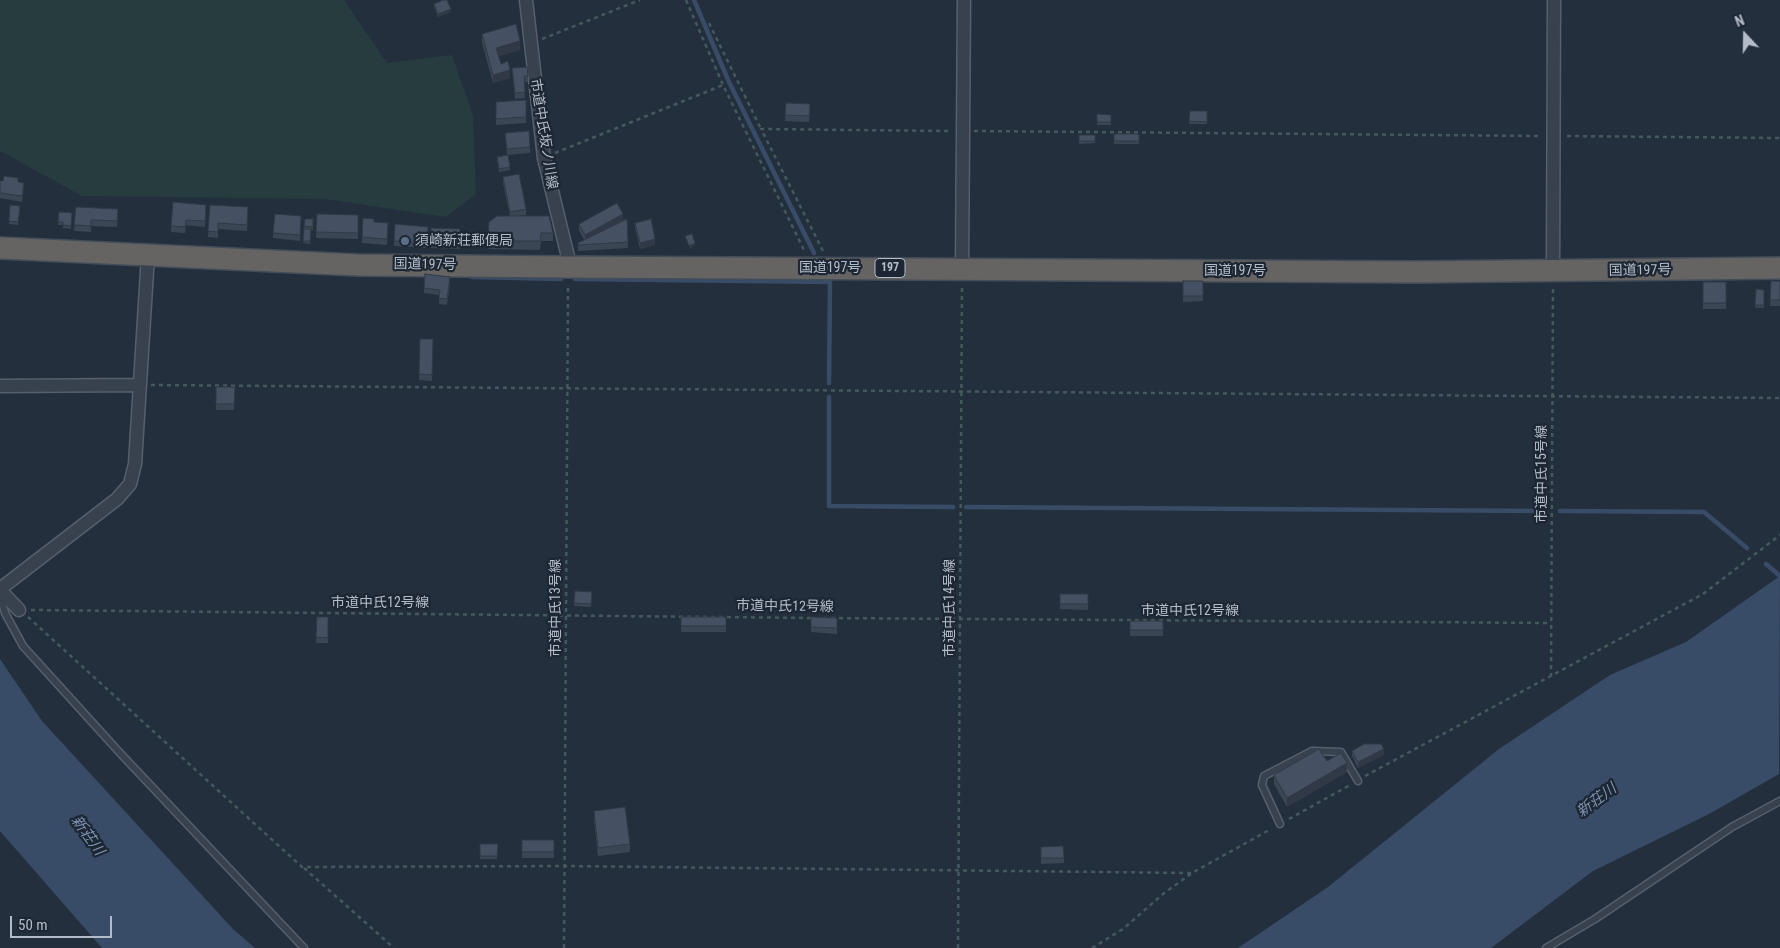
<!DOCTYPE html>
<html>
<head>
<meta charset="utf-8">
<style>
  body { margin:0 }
  #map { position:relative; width:1780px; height:948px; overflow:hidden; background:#242f3e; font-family:"Roboto Condensed",sans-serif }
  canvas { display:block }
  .north { position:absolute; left:1720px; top:10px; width:50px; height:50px; -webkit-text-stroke:4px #1d2633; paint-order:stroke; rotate:339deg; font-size:14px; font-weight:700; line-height:20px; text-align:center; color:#b4bcc9 }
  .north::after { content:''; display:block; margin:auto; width:18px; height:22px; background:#b4bcc9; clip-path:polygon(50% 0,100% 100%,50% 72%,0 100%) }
  .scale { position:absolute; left:10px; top:916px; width:102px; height:22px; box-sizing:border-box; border:2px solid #b4bcc9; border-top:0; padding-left:6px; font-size:15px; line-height:18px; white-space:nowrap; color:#b4bcc9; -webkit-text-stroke:4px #1d2633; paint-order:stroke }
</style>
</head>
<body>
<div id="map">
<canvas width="1780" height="948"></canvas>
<div class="north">N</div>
<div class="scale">50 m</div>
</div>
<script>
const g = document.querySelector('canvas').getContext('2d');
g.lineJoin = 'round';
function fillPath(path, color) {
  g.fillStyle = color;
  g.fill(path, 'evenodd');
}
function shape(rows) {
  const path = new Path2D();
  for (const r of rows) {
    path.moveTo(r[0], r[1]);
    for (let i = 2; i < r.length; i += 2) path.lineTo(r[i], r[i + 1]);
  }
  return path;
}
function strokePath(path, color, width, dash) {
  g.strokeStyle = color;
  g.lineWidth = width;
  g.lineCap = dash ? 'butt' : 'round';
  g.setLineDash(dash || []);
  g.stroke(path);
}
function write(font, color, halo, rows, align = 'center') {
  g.font = font + ' "Roboto Condensed","Noto Sans JP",sans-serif';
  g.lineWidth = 4.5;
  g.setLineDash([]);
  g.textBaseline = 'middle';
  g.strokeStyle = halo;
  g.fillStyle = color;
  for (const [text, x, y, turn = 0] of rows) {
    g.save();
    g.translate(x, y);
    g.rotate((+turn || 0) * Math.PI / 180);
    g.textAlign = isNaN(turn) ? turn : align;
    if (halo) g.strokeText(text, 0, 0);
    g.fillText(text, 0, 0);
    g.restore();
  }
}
fillPath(shape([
  [0,0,344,0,387,63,452,55,473,116,476,194,446,217,325,199,82,196,0,151]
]), '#263c3f');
fillPath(shape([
  [1780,576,1779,774,1709,814,1593,871,1491,948,1238,948,1328,887,1499,749,1610,675,1686,642],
  [0,659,42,721,233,929,255,948,102,948,0,831]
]), '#394c67');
strokePath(shape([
  [694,0,729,82,814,253],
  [472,277,561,279],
  [575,279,830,282,829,383],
  [829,397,829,506,953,507],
  [966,507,1545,511],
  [1560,511,1704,512,1747,548],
  [1766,564,1780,576]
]), '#394c67', 4.5);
const service = shape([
  [0,594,5,613,23,646,120,753,304,948],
  [1280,824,1262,785,1264,776,1312,751,1341,752,1358,781],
  [1546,948,1595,919,1732,827,1780,801]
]);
const minor = shape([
  [526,0,544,158,568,257,568,267],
  [962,269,964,0],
  [1553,272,1554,0],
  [0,386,140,385],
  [0,589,117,499,130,484,135,464,148,255],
  [0,590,19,610]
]);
const trunk = shape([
  [0,248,357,265,568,267,1416,272,1780,268]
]);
strokePath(service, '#565f6c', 9);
strokePath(minor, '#565f6c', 15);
strokePath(trunk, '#434c59', 24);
strokePath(shape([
  [686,0,723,85,805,252],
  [709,23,761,129],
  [542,39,640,0],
  [974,131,1541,136],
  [1567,136,1780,138],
  [555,153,723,85],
  [823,251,761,129,951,131],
  [151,385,1780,398],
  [31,610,813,618],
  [28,617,302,867,565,866,1192,873],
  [823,618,1551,623],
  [1551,677,1553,286],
  [1365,776,1703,594,1780,535],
  [1289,819,1350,785],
  [304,868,394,948],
  [564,948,568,285],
  [958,948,962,285],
  [1092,948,1123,929,1163,894,1192,873,1271,829]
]), '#44595c', 2.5, [4, 4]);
strokePath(service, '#38414e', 6);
strokePath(minor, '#38414e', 12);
strokePath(trunk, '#656462', 21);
fillPath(shape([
  [434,4,451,12,438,17,434,7],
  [482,34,520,50,499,56,501,64,510,78,493,83,482,43],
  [512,68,528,76,528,82,524,82,525,98,515,99],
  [526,100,526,123,496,125,496,102],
  [786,103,810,110,809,122,785,121],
  [1190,111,1207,111,1207,124,1189,124],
  [1097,114,1111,115,1111,125,1097,125],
  [505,133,530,147,530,153,507,155],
  [1114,134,1139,134,1139,144,1114,144],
  [1079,135,1095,141,1095,143,1079,144],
  [497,157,510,167,510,170,499,172],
  [503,177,526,209,526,215,520,216,553,233,553,241,541,241,540,250,488,249,489,222,510,216,503,183],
  [0,181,18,182,24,189,22,202,0,198],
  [10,205,20,209,18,225,9,224],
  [210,205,248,213,247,231,218,229,218,238,208,237],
  [76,207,118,215,117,227,91,226,91,232,74,231],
  [206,210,205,227,186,225,185,233,171,232,171,226],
  [59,212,72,213,71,229,63,228,63,225,58,225],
  [317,214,358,215,358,239,316,238],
  [305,219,313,219,313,230,311,230,310,244,303,243],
  [627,219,628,248,578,251,578,243,584,240,579,230,579,224,623,220],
  [301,222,300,241,273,238,273,233],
  [374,222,388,229,387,245,362,243,362,237],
  [635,223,655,245,640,249,635,228],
  [431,228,460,229,460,249,431,248],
  [428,232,427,248,394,246,394,241],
  [1183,281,1203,281,1203,301,1183,302],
  [1771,281,1780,281,1780,306,1770,306],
  [1703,282,1726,282,1726,309,1703,309],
  [450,283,447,305,439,304,439,295,424,293,424,288],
  [1756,289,1764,290,1764,308,1755,308],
  [420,339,433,339,432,381,419,380],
  [216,387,235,387,234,410,216,410],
  [575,591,592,592,591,607,574,606],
  [1060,594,1088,594,1088,610,1060,609],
  [317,617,328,617,328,643,316,643],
  [681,617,726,617,726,632,681,632],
  [811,617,837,618,837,634,811,632],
  [1130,621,1163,621,1163,636,1130,636],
  [1352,751,1384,755,1358,768,1352,756],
  [1327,761,1347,772,1287,807,1274,784,1274,775],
  [594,811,630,844,630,852,598,856,594,820],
  [522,840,554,840,554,858,522,858],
  [480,844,498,844,497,859,480,859],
  [1041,847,1064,858,1064,863,1041,864]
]), '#3b4654');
fillPath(shape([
  [451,9,451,12,438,17,438,14],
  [520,41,520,50,496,57,496,48],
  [510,70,510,78,493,83,493,75],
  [24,183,24,189,22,202,22,196],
  [623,214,623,220,585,241,585,235],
  [655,239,655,245,640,249,640,243],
  [695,243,695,246,689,249,689,246],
  [1384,749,1384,755,1358,768,1358,762],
  [1347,763,1347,772,1287,807,1287,798]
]), '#303945');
const building = shape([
  [443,0,447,0,451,9,438,14,434,4,443,0],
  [516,24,520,41,496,48,501,64,508,61,510,70,493,75,482,34,516,24],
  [527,67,528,76,524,76,525,92,515,93,512,68,527,67],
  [526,100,526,117,496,119,496,102,526,100],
  [786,103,810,104,809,116,785,115,786,103],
  [1190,111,1207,111,1207,122,1189,121,1190,111],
  [1097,114,1111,115,1111,122,1097,122,1097,114],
  [529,131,530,147,507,149,505,133,529,131],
  [1114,134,1139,134,1139,141,1114,141,1114,134],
  [1079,135,1095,135,1095,141,1079,141,1079,135],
  [508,155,510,167,499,169,497,157,508,155],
  [519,174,526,209,510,212,503,177,519,174],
  [4,176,18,178,18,182,24,183,22,196,0,193,0,181,3,181,4,176],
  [173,202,206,205,205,221,186,220,185,227,171,226,173,202],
  [617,203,623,214,585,235,579,224,617,203],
  [10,205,20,206,18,222,9,221,10,205],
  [210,205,248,207,247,225,218,223,218,232,208,231,210,205],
  [76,207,118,209,117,221,91,220,91,226,74,225,76,207],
  [59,212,72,213,71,226,63,225,63,222,58,222,59,212],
  [275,214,301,216,300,235,273,233,275,214],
  [317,214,358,215,358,233,316,232,317,214],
  [497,216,549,216,553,233,541,233,540,241,488,241,489,222,497,216],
  [363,218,374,219,374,222,388,223,387,239,362,237,363,218],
  [305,219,313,219,313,227,304,226,305,219],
  [627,219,628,242,578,245,578,243,627,219],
  [651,219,655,239,640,243,635,223,651,219],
  [395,224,428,227,427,243,394,241,395,224],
  [431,228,460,229,460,243,431,242,431,228],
  [304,229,311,229,310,241,303,241,304,229],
  [692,234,695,243,689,246,685,236,692,234],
  [425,274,450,277,447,299,439,298,440,290,424,288,425,274],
  [1183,281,1203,281,1203,296,1183,296,1183,281],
  [1771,281,1780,281,1780,300,1770,300,1771,281],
  [1703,282,1726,282,1726,303,1703,303,1703,282],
  [1756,289,1764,290,1764,305,1755,305,1756,289],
  [420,339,433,339,432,375,419,374,420,339],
  [216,387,235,387,234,404,216,404,216,387],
  [575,591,592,592,591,604,574,603,575,591],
  [1060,594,1088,594,1088,604,1060,604,1060,594],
  [317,617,328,617,328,638,316,637,317,617],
  [681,617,726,617,726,626,681,626,681,617],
  [811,617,837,618,837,628,811,627,811,617],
  [1130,621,1163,621,1163,630,1130,630,1130,621],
  [1364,744,1381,744,1384,749,1358,762,1352,751,1364,744],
  [1319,749,1327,761,1341,753,1347,763,1287,798,1274,775,1319,749],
  [625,807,630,844,598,848,594,811,625,807],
  [522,840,554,840,554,852,522,852,522,840],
  [480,844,498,844,497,856,480,856,480,844],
  [1063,846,1064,858,1041,858,1041,847,1063,846]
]);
fillPath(building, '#455162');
strokePath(building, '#303945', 1);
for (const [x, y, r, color] of [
  [405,241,5,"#5c6f8a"]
]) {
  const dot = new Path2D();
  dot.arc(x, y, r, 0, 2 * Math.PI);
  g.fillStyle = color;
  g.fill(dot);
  strokePath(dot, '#1d2633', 2);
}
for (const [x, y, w] of [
  [890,268,30]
]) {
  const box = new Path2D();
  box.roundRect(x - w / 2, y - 9.5, w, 19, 4);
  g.fillStyle = '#1d2633';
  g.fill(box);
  strokePath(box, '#b4bcc9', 1);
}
write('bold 12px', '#b4bcc9', null, [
  ["197",890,268]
]);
write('14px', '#b4bcc9', '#1d2633', [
  ["市道中氏坂ノ川線",543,134,81],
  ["国道197号",425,265,1],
  ["国道197号",830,268],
  ["国道197号",1235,271],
  ["国道197号",1640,271,-1],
  ["市道中氏15号線",1542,474,-90],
  ["市道中氏12号線",380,603],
  ["市道中氏12号線",785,607,1],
  ["市道中氏13号線",556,608,-90],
  ["市道中氏14号線",950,608,-90],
  ["市道中氏12号線",1190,611]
]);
write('14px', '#b4bcc9', '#1d2633', [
  ["須崎新荘郵便局",415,241]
], 'left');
write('italic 15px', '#7c92b1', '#1d2633', [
  ["新荘川",1597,801,-37],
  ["新荘川",87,836,54]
]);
</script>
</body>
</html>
